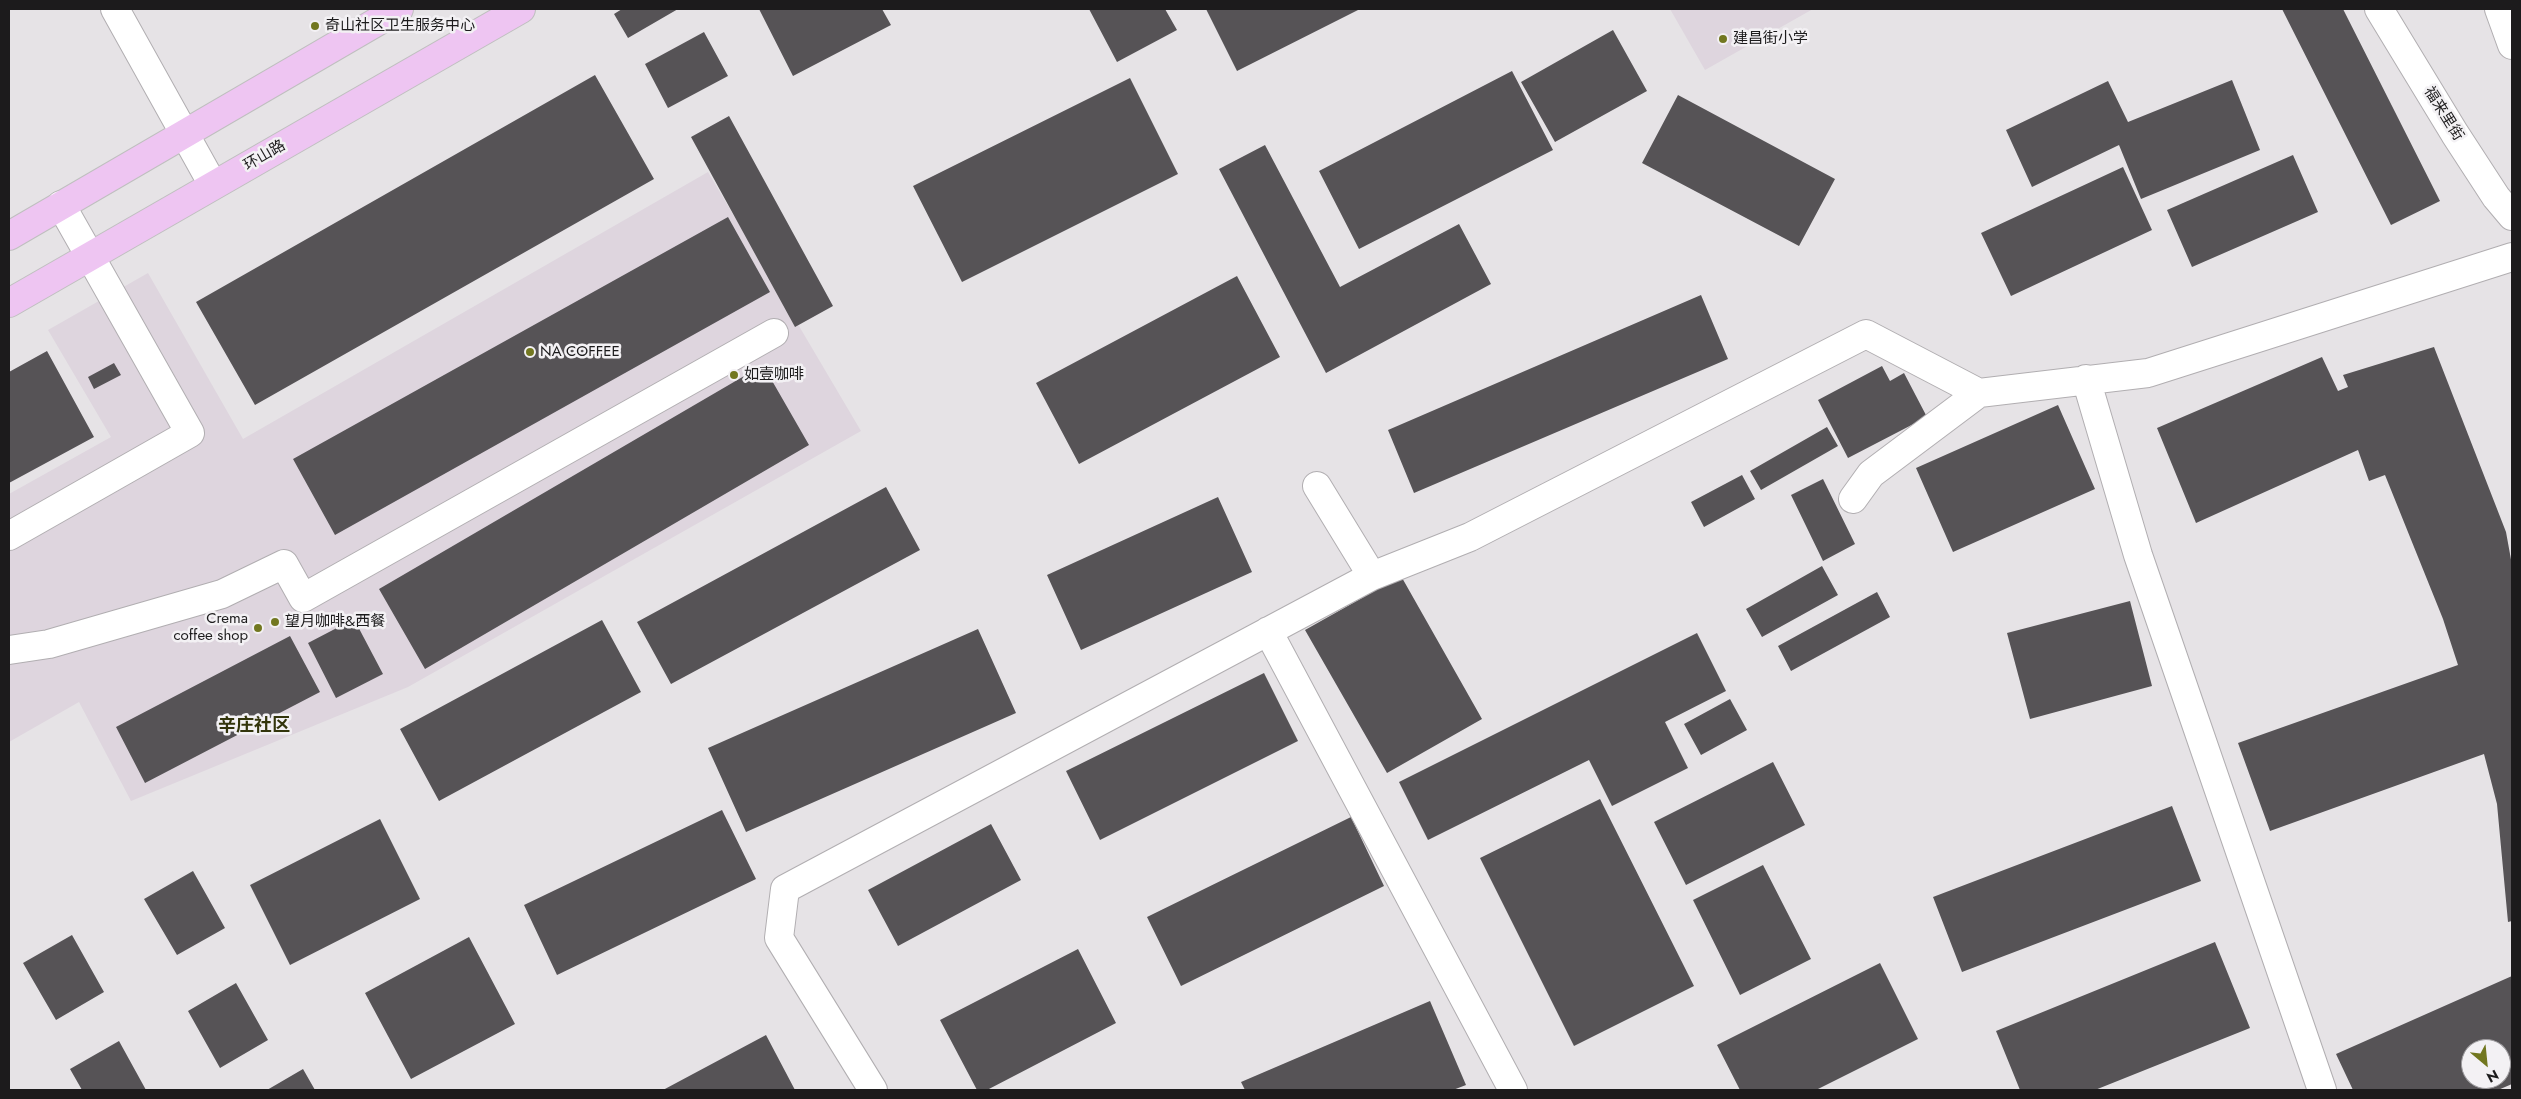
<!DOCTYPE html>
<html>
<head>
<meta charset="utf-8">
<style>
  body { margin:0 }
  #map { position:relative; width:2521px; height:1099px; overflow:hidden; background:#e6e3e6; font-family:Jost,sans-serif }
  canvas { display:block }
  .frame { position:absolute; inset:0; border:10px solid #1c1b1c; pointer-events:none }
  .north { position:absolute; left:2461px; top:1039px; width:50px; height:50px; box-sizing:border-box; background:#f3f1f4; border:1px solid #9d9b9e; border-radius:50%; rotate:152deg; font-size:14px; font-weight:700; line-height:20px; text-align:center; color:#1c1b1c }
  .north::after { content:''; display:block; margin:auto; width:18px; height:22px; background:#727720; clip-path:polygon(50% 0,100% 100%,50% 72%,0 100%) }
</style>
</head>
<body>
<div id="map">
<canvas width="2521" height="1099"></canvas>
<div class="frame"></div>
<div class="north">N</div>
</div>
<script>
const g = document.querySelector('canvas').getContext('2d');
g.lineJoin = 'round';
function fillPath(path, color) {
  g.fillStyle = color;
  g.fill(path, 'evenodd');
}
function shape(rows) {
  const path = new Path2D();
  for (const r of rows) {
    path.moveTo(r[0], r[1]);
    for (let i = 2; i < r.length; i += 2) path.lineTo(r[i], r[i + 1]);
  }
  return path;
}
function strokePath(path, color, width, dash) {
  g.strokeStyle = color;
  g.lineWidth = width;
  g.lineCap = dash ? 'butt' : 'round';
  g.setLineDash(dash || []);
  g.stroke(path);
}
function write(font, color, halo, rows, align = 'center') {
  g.font = font + ' Jost,"Noto Sans SC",sans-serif';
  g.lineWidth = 5;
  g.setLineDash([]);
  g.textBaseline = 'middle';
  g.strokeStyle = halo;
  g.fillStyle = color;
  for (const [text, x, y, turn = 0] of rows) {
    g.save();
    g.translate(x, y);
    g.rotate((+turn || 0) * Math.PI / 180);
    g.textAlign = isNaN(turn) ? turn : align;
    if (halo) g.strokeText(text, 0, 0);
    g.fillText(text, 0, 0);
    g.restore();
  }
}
fillPath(shape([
  [1670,9,1813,9,1705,70],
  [708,172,861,431,408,687,131,801,79,702,9,742,9,494,111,437,48,330,148,273,243,439]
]), '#ded5de');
fillPath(shape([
  [622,9,678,9,628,38,614,14],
  [759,9,882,9,891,25,793,76],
  [1089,9,1165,9,1177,30,1117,62],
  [1206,9,1360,9,1237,71],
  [2282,9,2343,9,2440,201,2391,225],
  [1613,30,1647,91,1555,142,1521,82],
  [704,32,728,76,668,108,645,64],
  [1512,71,1553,150,1359,249,1319,171],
  [595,75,654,179,255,405,196,302],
  [1130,78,1178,174,962,282,913,186],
  [2232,80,2260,150,2141,199,2119,145,2032,187,2006,130,2108,81,2128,122],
  [1678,95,1835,179,1799,246,1642,163],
  [729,116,833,306,795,327,691,137],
  [1265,145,1340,287,1459,224,1491,284,1326,373,1219,169],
  [2293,155,2318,212,2192,267,2167,210],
  [2123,167,2152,230,2011,296,1981,233],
  [728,217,770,292,335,535,293,459],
  [1237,276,1280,357,1079,464,1036,383],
  [1701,295,1728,359,1414,493,1388,430],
  [2434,347,2506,532,2512,565,2512,921,2508,922,2497,804,2484,754,2270,831,2238,743,2458,665,2443,619,2385,475,2369,481,2358,450,2196,523,2157,428,2322,357,2338,391,2348,387,2343,375],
  [47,351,94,437,9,483,9,372],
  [114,363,121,375,94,389,88,377],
  [763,365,809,445,425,669,379,589],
  [1882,366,1890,381,1904,373,1927,417,1848,458,1818,400],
  [2058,405,2095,489,1953,552,1916,468],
  [1827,427,1838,446,1761,490,1750,471],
  [1742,475,1755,499,1704,527,1691,502],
  [1823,479,1855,544,1823,561,1791,495],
  [886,487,920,550,671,684,637,622],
  [1218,497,1252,572,1081,650,1047,575],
  [1822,566,1838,595,1762,637,1746,609],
  [1401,576,1482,719,1387,773,1305,630],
  [1877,592,1890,617,1791,671,1778,646],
  [2130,601,2152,686,2030,719,2007,633],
  [354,619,383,674,336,698,308,643],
  [602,620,641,692,439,801,400,729],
  [978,629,1016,713,746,832,708,748],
  [1697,633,1726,691,1665,722,1688,768,1612,806,1589,760,1428,840,1399,782],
  [290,636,320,692,145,783,116,727],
  [1264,673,1298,741,1100,840,1066,771],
  [1730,699,1747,730,1701,755,1684,724],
  [1773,762,1805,825,1686,885,1654,822],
  [1600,799,1694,986,1574,1046,1480,858],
  [2172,806,2201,881,1962,972,1933,897],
  [722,810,756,879,557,975,524,905],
  [1351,817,1384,886,1181,986,1147,917],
  [380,819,420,899,290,965,250,885],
  [991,824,1021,880,898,946,868,890],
  [1763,865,1811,959,1740,995,1693,900],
  [193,871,225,928,177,955,144,899],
  [72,935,104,992,56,1020,23,963],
  [469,937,515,1024,411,1079,365,993],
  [2215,942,2250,1028,2095,1090,2020,1090,1996,1031],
  [1078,949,1116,1023,987,1090,977,1090,940,1020],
  [1880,963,1918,1039,1816,1090,1740,1090,1717,1045],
  [2512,976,2512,1084,2498,1090,2353,1090,2336,1054],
  [2471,1049,2501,1049,2501,1079,2471,1079],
  [236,983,268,1040,220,1068,188,1011],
  [1430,1001,1466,1085,1453,1090,1245,1090,1241,1082],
  [766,1035,795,1090,663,1090],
  [119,1041,146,1090,82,1090,70,1069],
  [303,1069,315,1090,267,1090]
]), '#565356');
const minor = shape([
  [115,9,213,185],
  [2379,9,2455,134,2496,197,2512,216],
  [2499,9,2512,45],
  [2086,379,2138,555,2322,1090],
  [1317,486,1372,576,1470,537,1866,334,1979,393,2148,373,2512,257],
  [1853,499,1871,474,1979,393],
  [9,536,190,433,61,205],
  [1268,631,1513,1090],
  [9,650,49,644,222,594,284,564,303,598,774,333],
  [873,1090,779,938,785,889,1372,576]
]);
const major = shape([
  [9,236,399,9],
  [9,303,521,9]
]);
strokePath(minor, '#b1aeb1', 30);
strokePath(major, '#bfbfbf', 30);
strokePath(minor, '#fff', 28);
strokePath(major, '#eec5f2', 28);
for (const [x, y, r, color] of [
  [315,26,5,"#727720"],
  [1723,39,5,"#727720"],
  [530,352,5,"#727720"],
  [734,375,5,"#727720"],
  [275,622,5,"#727720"],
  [258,628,5,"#727720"]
]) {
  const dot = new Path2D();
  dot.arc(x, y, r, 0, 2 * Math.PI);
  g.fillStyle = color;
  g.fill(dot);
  strokePath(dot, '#f3f1f4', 2);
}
write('15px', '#1c1b1c', '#f3f1f4', [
  ["奇山社区卫生服务中心",325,26],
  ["建昌街小学",1733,39],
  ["NA COFFEE",540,352],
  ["如壹咖啡",744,375],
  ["Crema",248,619,"right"],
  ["coffee shop",248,636,"right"],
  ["望月咖啡&西餐",285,622]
], 'left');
write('15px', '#1c1b1c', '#f3f1f4', [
  ["福来里街",2443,114,58],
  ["环山路",265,156,-30]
]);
write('bold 18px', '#33350c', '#f3f1f4', [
  ["辛庄社区",254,727]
]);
</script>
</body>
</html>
